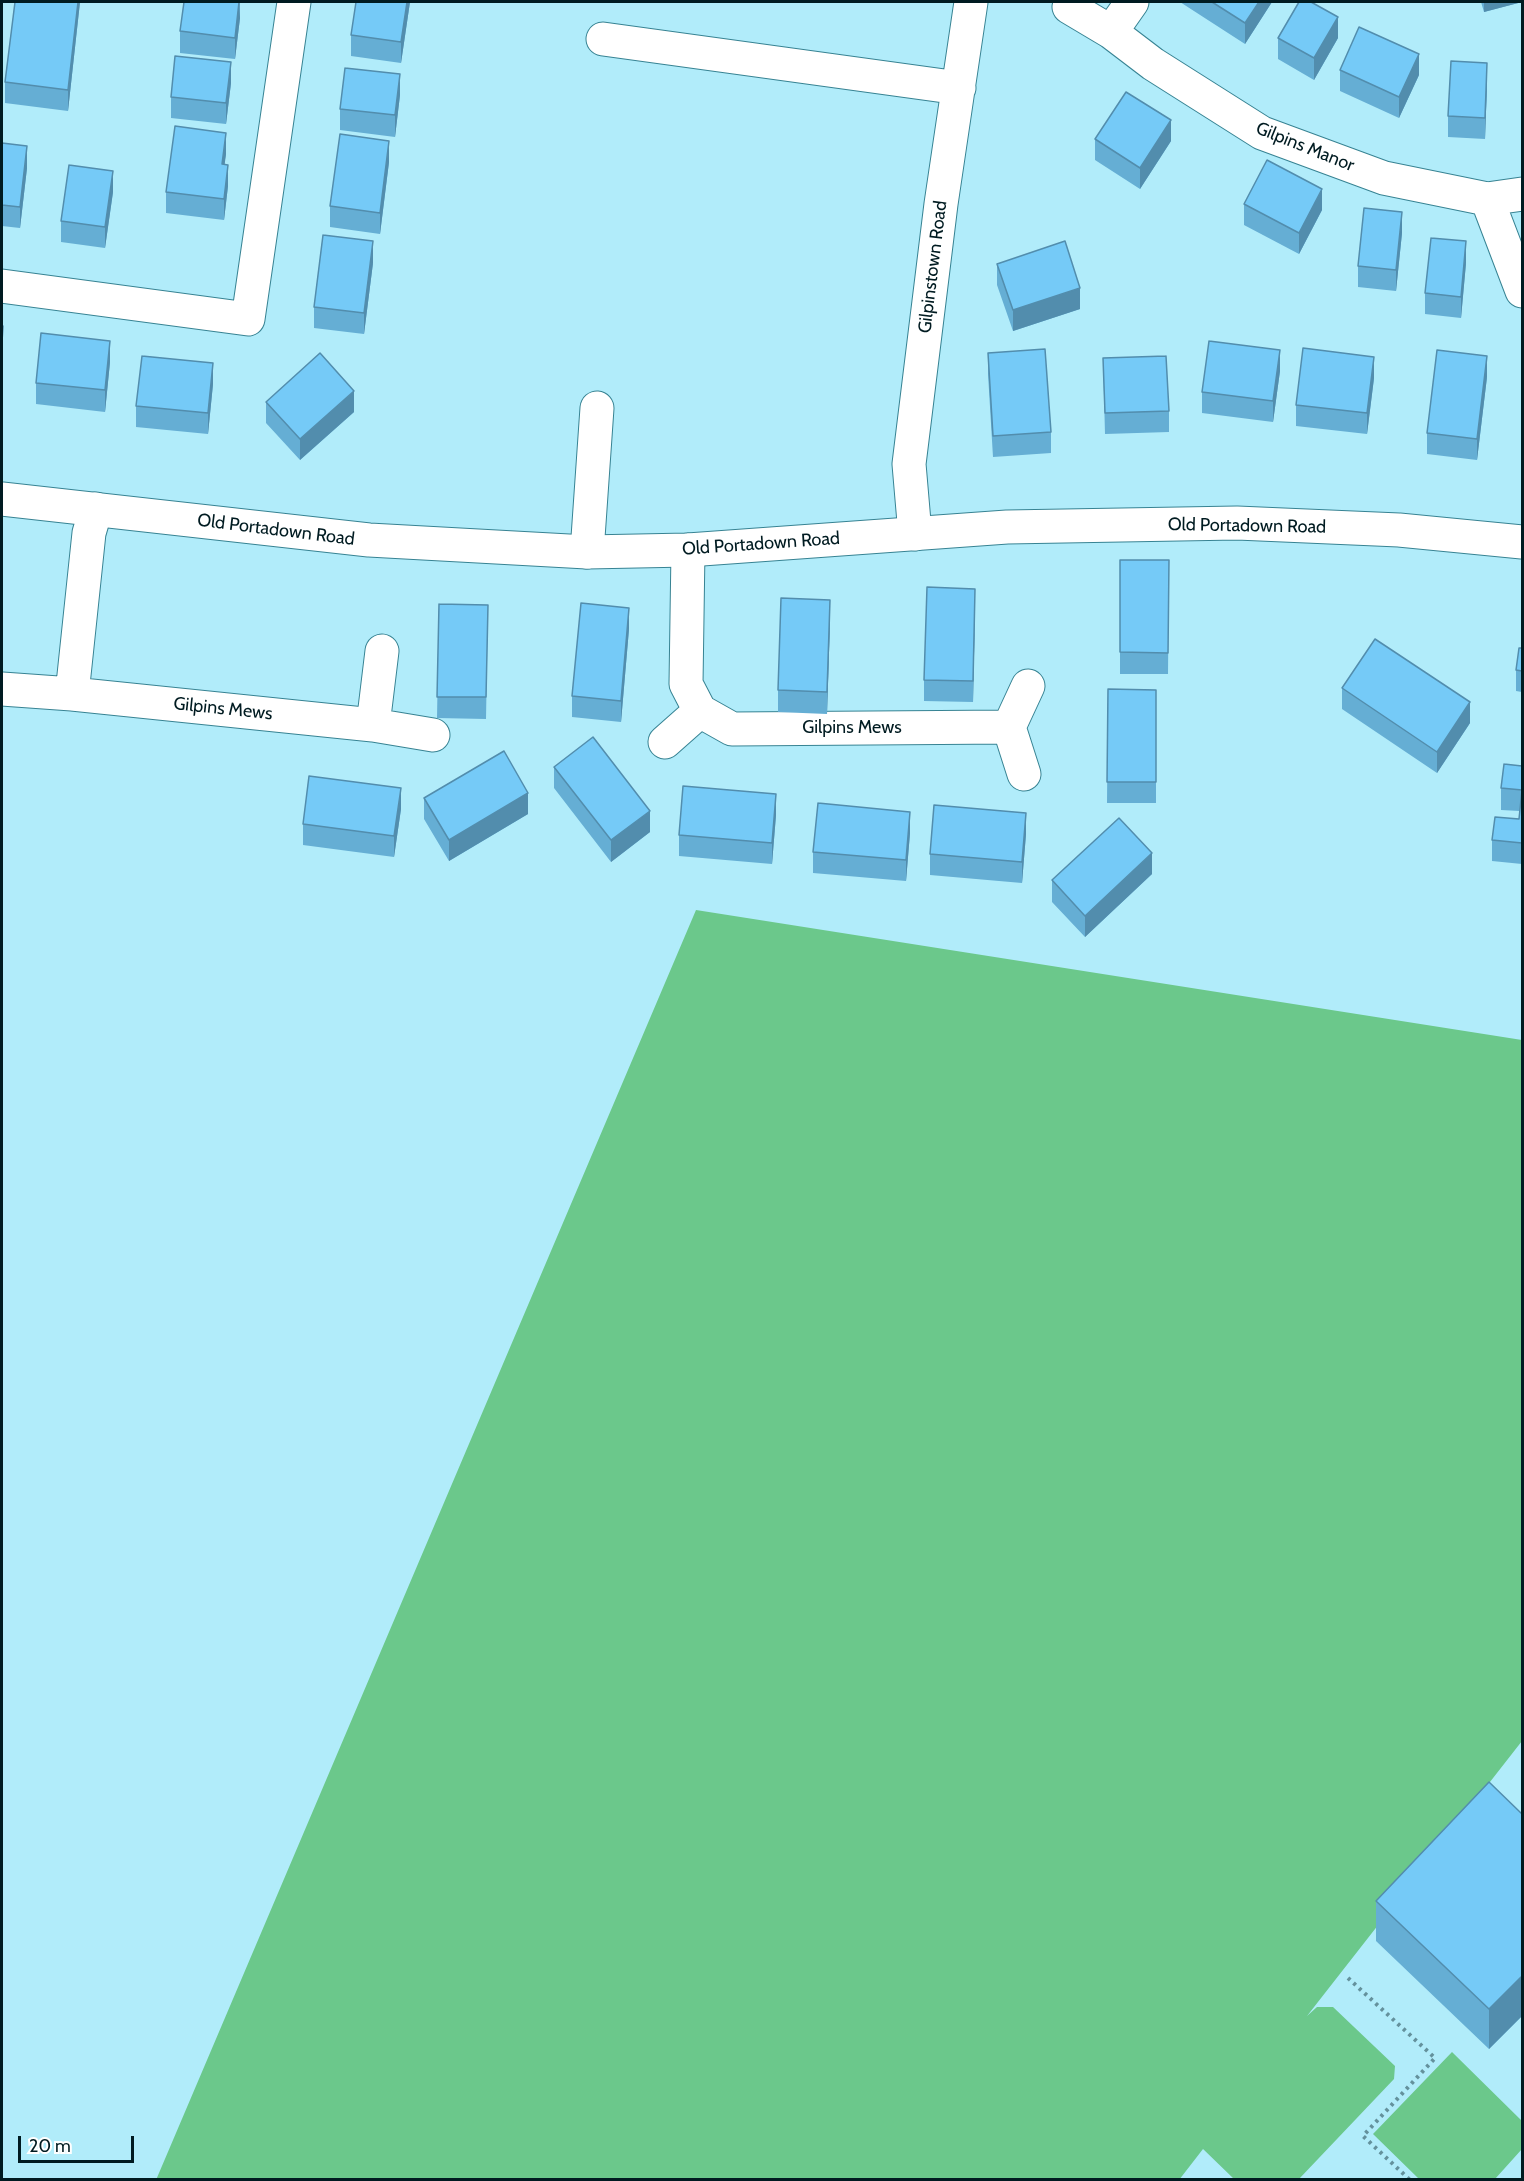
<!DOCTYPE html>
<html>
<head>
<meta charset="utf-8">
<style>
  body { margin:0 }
  #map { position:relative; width:1524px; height:2181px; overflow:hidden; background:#b1ecfa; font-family:Cabin,sans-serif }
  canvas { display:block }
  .frame { position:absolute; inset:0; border:3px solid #001b21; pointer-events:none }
  .scale { position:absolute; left:18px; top:2136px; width:116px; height:27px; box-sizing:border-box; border:3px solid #001b21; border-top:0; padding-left:8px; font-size:18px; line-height:21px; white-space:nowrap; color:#001b21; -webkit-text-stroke:4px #fff; paint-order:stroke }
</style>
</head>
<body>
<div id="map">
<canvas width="1524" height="2181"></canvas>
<div class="frame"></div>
<div class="scale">20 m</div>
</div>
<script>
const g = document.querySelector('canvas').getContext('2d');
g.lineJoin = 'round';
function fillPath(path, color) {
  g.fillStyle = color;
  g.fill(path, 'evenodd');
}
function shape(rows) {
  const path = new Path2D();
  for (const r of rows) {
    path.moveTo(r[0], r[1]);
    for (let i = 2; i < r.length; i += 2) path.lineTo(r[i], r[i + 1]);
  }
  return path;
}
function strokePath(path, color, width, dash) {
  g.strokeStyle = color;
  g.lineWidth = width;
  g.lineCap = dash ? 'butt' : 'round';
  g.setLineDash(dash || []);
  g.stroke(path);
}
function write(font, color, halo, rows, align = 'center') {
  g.font = font + ' Cabin,sans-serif';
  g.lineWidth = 4.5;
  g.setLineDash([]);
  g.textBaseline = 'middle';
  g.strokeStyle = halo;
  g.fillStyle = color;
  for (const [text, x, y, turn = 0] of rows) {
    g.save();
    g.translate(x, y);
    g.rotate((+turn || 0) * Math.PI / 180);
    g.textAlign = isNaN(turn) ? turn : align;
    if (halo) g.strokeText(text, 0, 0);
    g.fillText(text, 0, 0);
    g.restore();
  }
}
fillPath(shape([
  [696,910,1522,1040,1522,1741,1307,2016,1317,2007,1333,2007,1395,2066,1394,2079,1299,2179,1234,2179,1203,2149,1179,2180,156,2180],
  [1452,2052,1522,2121,1522,2149,1495,2179,1419,2179,1373,2134]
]), '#6bc88b');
const street = shape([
  [1069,7,1111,32,1153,64,1262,133,1384,178,1487,199,1522,194],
  [1111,32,1132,2],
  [603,39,959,88],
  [1487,199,1522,291],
  [2,286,248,319,294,2],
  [915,534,909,464,941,204,971,2],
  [688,550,686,684,700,711,732,729,1009,727],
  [587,552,597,408],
  [2,689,72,694,373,725,433,735],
  [72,694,89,533,96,509],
  [373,725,382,651],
  [665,742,700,711],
  [1024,774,1009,727,1028,686]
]);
const secondary = shape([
  [2,499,369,540,587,552,688,550,1007,527,1237,523,1399,530,1522,542]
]);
strokePath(street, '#378393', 35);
strokePath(secondary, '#378393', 35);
strokePath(shape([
  [1348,1978,1435,2058,1363,2136,1410,2180]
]), '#64919c', 4, [3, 4.5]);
strokePath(street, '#fff', 33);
strokePath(secondary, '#fff', 33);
fillPath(shape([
  [15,2,80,2,68,111,5,103,5,82],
  [240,2,240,18,235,59,180,53,180,31],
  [356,2,410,2,401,63,351,56,351,35],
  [1180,2,1272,2,1245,44],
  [1481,2,1522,2,1484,12],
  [1278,38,1338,38,1314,80,1278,59],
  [1340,70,1419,75,1399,118,1340,91],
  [231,83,226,124,171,118,171,97],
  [1487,84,1485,139,1448,137,1448,116],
  [400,95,395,137,340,130,340,109],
  [1095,139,1171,141,1140,189,1095,160],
  [2,143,27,168,20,228,2,226],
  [226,154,224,165,228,186,224,220,166,213,166,192],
  [389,162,380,234,330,227,330,206],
  [113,192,105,248,61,242,61,221],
  [1244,204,1322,210,1299,254,1244,225],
  [1402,233,1396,291,1358,287,1358,266],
  [373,263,364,334,314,328,314,307],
  [1466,263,1461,318,1425,314,1425,293],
  [997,264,1080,309,1013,331,997,285],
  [988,353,1051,432,1051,453,993,457,988,374],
  [1103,358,1169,411,1169,432,1105,434],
  [110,362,105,412,36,404,36,383],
  [1280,371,1273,422,1202,413,1202,392],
  [1487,377,1477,460,1427,454,1427,433],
  [1374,378,1367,434,1296,426,1296,405],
  [213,384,208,434,136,427,136,406],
  [266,402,354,412,300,460,266,423],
  [1120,560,1169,560,1168,674,1120,674],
  [439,604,488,605,486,719,437,718],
  [975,610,973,702,924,701,924,680],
  [830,621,827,714,778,712,778,690],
  [629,629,621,722,572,717,572,696],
  [1522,648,1522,692,1516,691,1516,670],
  [1342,688,1470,723,1437,773,1342,709],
  [1108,689,1156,690,1156,803,1107,803],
  [1522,766,1522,864,1492,861,1492,840,1519,819,1520,811,1501,810,1501,788],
  [554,767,650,832,611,862,554,788],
  [424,798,528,814,449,861,424,819],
  [401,809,394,857,303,845,303,824],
  [776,815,772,864,679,856,679,835],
  [910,833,906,881,813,873,813,852],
  [1026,834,1022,883,930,875,930,854],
  [1152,874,1085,937,1052,902,1052,880],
  [1522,1814,1522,2018,1521,2017,1489,2049,1376,1941,1376,1901]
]), '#65aed4');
fillPath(shape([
  [78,2,80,2,68,111,68,90],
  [239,2,240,18,235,59,235,38],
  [407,2,410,2,401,63,401,42],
  [1259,2,1272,2,1245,44,1245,23],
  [1484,2,1522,2,1484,12],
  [1338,17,1338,38,1314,80,1314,58],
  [1419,54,1419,75,1399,118,1399,97],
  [231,62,231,83,226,124,226,103],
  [1487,63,1487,84,1485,139,1485,118],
  [400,74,400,95,395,137,395,115],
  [1171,120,1171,141,1140,189,1140,168],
  [226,133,226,154,222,185,222,164],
  [389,141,389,162,380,234,380,213],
  [27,146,27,168,20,228,20,207],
  [228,165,228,186,224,220,224,199],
  [113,171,113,192,105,248,105,227],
  [1322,189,1322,210,1299,254,1299,233],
  [1402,212,1402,233,1396,291,1396,270],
  [373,241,373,263,364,334,364,313],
  [1466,241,1466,263,1461,318,1461,297],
  [1080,288,1080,309,1013,331,1013,310],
  [3,326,3,347,2,364,2,342],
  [110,341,110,362,105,412,105,390],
  [1280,350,1280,371,1273,422,1273,401],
  [1487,356,1487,377,1477,460,1477,439],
  [1374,357,1374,378,1367,434,1367,413],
  [213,363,213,384,208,434,208,413],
  [354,391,354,412,300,460,300,439],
  [975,589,975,610,973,702,973,681],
  [830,600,830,621,827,714,827,692],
  [629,608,629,629,621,722,621,701],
  [1470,702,1470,723,1437,773,1437,752],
  [401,788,401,809,394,857,394,836],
  [528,793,528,814,449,861,449,840],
  [776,794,776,815,772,864,772,843],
  [650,811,650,832,611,862,611,840],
  [910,812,910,833,906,881,906,860],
  [1026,813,1026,834,1022,883,1022,862],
  [1152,853,1152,874,1085,937,1085,916],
  [1521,1977,1521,2017,1489,2049,1489,2009]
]), '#528dad');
const building = shape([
  [15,2,78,2,68,90,5,82,15,2],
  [184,2,239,2,235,38,180,31,184,2],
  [356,2,407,2,401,42,351,35,356,2],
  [1212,2,1259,2,1245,23,1212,2],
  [1299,2,1311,2,1338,17,1314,58,1278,38,1299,2],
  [1359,27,1419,54,1399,97,1340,70,1359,27],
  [175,56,231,62,226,103,171,97,175,56],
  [1451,61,1487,63,1485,118,1448,116,1451,61],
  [345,68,400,74,395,115,340,109,345,68],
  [1126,92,1171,120,1140,168,1095,139,1126,92],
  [175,126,226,133,222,164,228,165,224,199,166,192,175,126],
  [340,134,389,141,380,213,330,206,340,134],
  [2,143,27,146,20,207,2,205,2,143],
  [1267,160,1322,189,1299,233,1244,204,1267,160],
  [69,165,113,171,105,227,61,221,69,165],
  [1364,208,1402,212,1396,270,1358,266,1364,208],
  [323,235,373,241,364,313,314,307,323,235],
  [1431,238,1466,241,1461,297,1425,293,1431,238],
  [1065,241,1080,288,1013,310,997,264,1065,241],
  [2,326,3,326,2,342,2,326],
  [41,333,110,341,105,390,36,383,41,333],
  [1209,341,1280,350,1273,401,1202,392,1209,341],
  [1303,348,1374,357,1367,413,1296,405,1303,348],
  [1045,349,1051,432,993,436,988,353,1045,349],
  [1437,350,1487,356,1477,439,1427,433,1437,350],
  [320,353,354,391,300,439,266,402,320,353],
  [142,356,213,363,208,413,136,406,142,356],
  [1166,356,1169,411,1105,413,1103,358,1166,356],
  [1120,560,1169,560,1168,653,1120,652,1120,560],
  [927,587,975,589,973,681,924,680,927,587],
  [781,598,830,600,827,692,778,690,781,598],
  [581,603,629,608,621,701,572,696,581,603],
  [439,604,488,605,486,697,437,697,439,604],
  [1375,639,1470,702,1437,752,1342,688,1375,639],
  [1519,648,1522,648,1522,671,1516,670,1519,648],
  [1108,689,1156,690,1156,782,1107,782,1108,689],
  [593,737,650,811,611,840,554,767,593,737],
  [504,751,528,793,449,840,424,798,504,751],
  [1504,764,1522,766,1522,843,1492,840,1495,817,1519,819,1522,790,1501,788,1504,764],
  [309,776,401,788,394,836,303,824,309,776],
  [683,786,776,794,772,843,679,835,683,786],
  [818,803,910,812,906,860,813,852,818,803],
  [934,805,1026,813,1022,862,930,854,934,805],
  [1119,818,1152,853,1085,916,1052,880,1119,818],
  [1489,1782,1522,1814,1522,1978,1521,1977,1489,2009,1376,1901,1489,1782]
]);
fillPath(building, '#75caf7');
strokePath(building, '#528dad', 1.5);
write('18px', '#001b21', '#fff', [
  ["Gilpins Manor",1305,147,22],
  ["Gilpinstown Road",933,267,-83],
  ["Old Portadown Road",1247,526,1],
  ["Old Portadown Road",276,530,7],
  ["Old Portadown Road",761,544,-4],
  ["Gilpins Mews",223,709,6],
  ["Gilpins Mews",852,728]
]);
</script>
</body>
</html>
